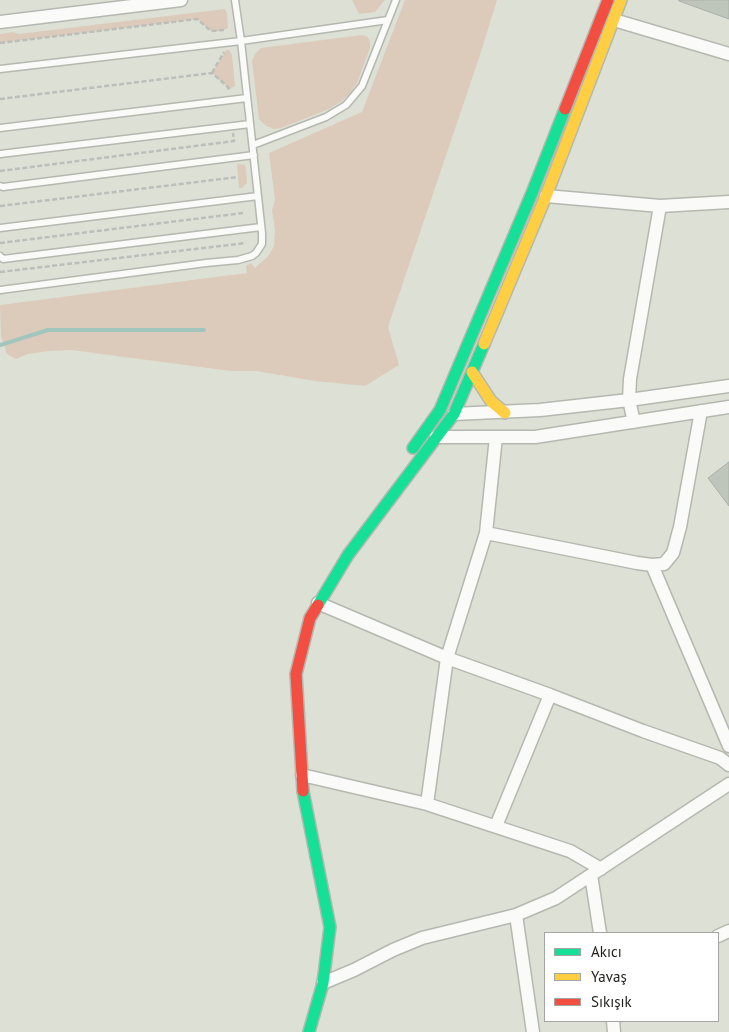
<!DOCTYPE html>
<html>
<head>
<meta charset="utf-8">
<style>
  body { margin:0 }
  #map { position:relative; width:729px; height:1032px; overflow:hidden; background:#dde0d5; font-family:"PT Sans",sans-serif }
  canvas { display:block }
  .legend { position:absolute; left:544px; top:932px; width:175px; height:90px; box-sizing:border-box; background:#fff; border:1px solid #a4a5a2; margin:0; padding:6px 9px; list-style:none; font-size:15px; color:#1c1e17 }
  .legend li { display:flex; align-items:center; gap:10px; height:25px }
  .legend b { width:25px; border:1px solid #a4a5a2 }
</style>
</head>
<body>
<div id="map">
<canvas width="729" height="1032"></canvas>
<ul class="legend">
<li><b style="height:6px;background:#16e098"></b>Akıcı</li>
<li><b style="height:6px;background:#ffcf43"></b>Yavaş</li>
<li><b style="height:6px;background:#f24e42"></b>Sıkışık</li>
</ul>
</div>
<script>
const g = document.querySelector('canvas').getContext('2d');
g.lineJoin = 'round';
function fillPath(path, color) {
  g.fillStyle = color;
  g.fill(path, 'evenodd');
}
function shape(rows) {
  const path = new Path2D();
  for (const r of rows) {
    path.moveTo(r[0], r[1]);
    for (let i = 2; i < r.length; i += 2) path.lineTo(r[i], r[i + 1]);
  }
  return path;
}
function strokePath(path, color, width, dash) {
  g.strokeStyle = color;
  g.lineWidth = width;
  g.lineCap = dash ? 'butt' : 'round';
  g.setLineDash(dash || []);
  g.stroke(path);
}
fillPath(shape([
  [352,0,385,0,375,12,359,14],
  [405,0,497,0,480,55,388,327,399,365,365,386,315,381,256,371,231,371,71,350,49,351,28,354,16,359,7,354,1,336,0,305,247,273,246,266,249,264,251,263,255,268,264,260,269,255,274,246,275,230,272,210,275,200,269,153,362,112],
  [225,9,227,13,228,28,221,31,211,31,197,19,0,43,0,34,13,32,19,34],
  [362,35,368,37,370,42,370,48,357,83,351,92,342,101,329,109,281,128,274,129,266,126,259,119,252,61,255,54,261,48],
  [226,50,229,50,232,55,235,86,230,89,212,73],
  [237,164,245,165,246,169,247,183,242,188,239,188]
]), '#dccbba');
strokePath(shape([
  [0,345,48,330,204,330]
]), '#a2c6be', 4);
const building = shape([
  [679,0,729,0,729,19,679,1,679,0],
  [729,462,729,506,708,478,729,462]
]);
fillPath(building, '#bec6bc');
strokePath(building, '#abb0a8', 1);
const lane = shape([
  [0,69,241,41,388,20],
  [0,128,247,98],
  [253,145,326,117,346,105,362,86,396,0],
  [0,154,250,124],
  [0,186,3,187,254,155],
  [0,228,258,196],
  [0,256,3,259,261,227],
  [0,290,206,263,238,260,252,256,256,253,262,244,262,233,241,41,235,0]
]);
const street = shape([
  [614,20,729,54],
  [0,22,181,0],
  [546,196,660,206,729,202],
  [454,414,540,410,629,400,729,386],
  [634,422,629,400,630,379,660,206],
  [436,437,535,437,729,407],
  [486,533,637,563,652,565,664,564,673,553,680,527,701,411],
  [652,565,729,746],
  [318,603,447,658,550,695,643,731,720,758,729,765],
  [302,775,427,804,570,851,601,869],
  [427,804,447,658,486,533,496,437],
  [496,826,550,695],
  [591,875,600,933],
  [516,915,533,1032],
  [718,936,729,931],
  [323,983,354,970,393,950,422,938,516,915,556,898,729,784],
  [613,1021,614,1032]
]);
const fast = shape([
  [413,448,440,410,532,193,565,109],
  [318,605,348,555,454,414,484,344],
  [303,791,330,927,323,983,309,1032]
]);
const slow = shape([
  [484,344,546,196,621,0],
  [472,372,491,401,505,413]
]);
const jam = shape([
  [565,109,608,0],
  [303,791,296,674,310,618,318,605]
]);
strokePath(lane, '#b5b8af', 9);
strokePath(street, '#b5b8af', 15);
strokePath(fast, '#b5b8af', 14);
strokePath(slow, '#b5b8af', 14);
strokePath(jam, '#b5b8af', 14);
strokePath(shape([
  [0,43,197,19,211,31,224,30],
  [212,73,224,52],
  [0,99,212,73,228,87,229,90],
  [0,171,234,141,233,133],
  [0,206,238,177],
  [0,243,243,213],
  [0,272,246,243]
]), '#bcbeba', 2.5, [5, 2.5]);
strokePath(lane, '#fafaf9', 6);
strokePath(street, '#fafaf9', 12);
strokePath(fast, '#16e098', 11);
strokePath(slow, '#ffcf43', 11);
strokePath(jam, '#f24e42', 11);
</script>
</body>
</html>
